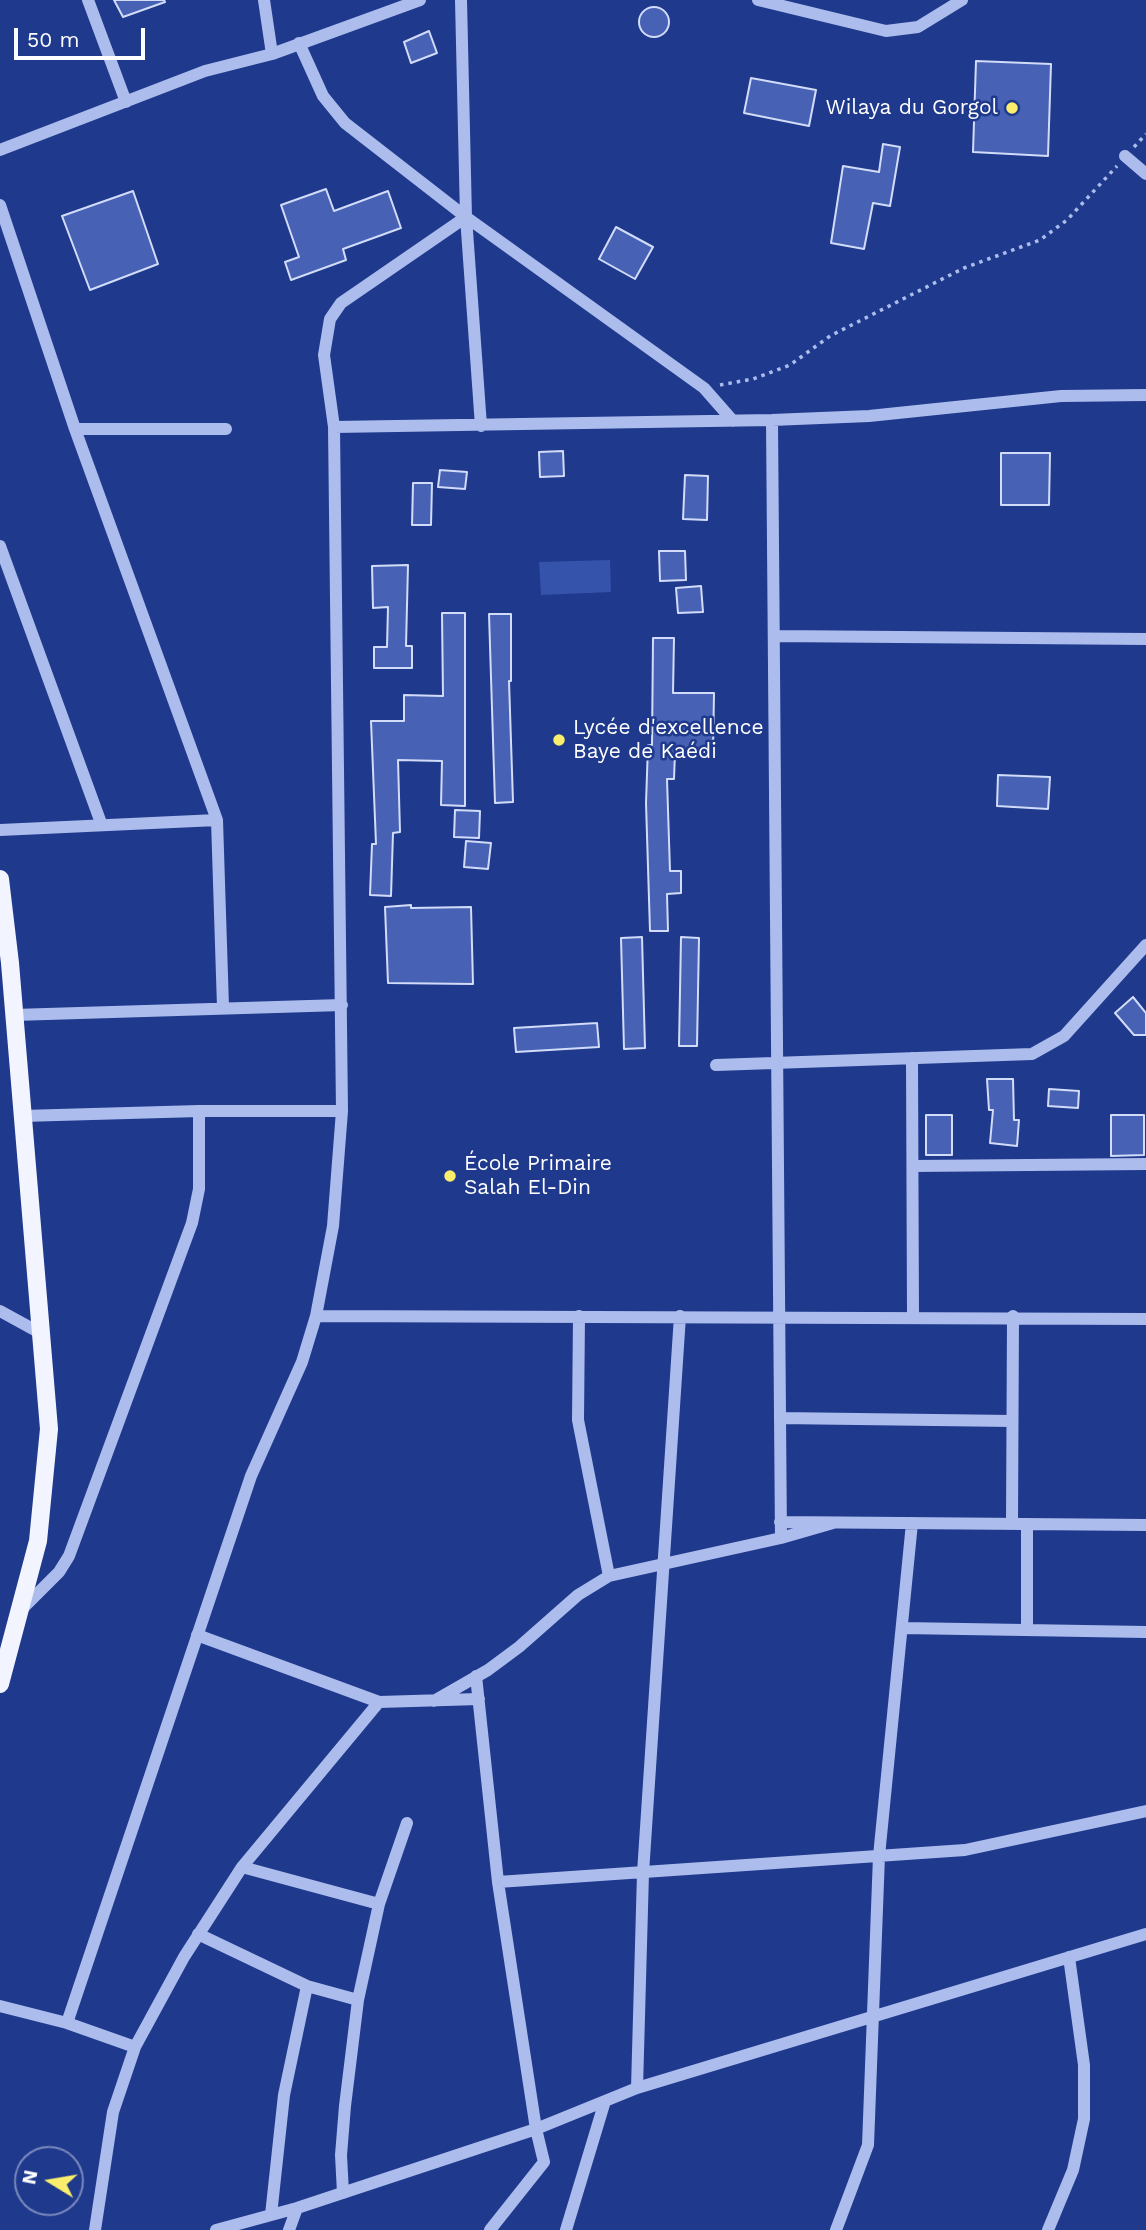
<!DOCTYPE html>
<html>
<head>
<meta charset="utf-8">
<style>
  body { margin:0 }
  #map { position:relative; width:1146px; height:2230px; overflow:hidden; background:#1f398d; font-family:"Work Sans",sans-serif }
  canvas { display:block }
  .north { position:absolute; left:14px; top:2146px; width:70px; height:70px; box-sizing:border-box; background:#1f398d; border:2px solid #7988bb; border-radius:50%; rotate:281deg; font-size:19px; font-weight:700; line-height:28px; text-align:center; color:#fff }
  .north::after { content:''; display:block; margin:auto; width:24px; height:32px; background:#faee6c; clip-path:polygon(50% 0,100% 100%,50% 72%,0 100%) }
  .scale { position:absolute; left:14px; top:28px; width:131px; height:32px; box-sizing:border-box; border:4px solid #fff; border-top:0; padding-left:9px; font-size:21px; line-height:24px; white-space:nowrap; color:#fff; -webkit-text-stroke:5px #1f398d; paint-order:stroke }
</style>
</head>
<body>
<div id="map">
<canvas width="1146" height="2230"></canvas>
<div class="north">N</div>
<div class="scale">50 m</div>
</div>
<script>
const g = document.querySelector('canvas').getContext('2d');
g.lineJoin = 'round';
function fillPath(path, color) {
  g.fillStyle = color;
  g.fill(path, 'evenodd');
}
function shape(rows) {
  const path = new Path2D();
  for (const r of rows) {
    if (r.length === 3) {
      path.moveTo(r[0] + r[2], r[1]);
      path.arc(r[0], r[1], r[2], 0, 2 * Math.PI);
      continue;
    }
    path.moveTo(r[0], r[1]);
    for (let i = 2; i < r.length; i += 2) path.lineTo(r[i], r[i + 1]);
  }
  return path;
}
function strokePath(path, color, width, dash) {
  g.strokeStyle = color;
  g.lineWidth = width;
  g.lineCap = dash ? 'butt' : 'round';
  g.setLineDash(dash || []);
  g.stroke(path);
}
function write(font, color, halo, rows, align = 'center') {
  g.font = font + ' "Work Sans",sans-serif';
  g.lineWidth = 5;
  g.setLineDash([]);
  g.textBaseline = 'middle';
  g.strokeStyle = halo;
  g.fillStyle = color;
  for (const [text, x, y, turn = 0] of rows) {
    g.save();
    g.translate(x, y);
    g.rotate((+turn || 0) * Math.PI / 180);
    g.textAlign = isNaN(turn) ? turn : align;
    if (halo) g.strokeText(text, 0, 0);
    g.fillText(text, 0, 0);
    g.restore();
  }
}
fillPath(shape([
  [610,560,611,592,541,595,539,562]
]), '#3653ac');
const building = shape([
  [114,0,164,0,165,2,123,17,114,0],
  [654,22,15],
  [429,31,437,53,411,63,404,42,429,31],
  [976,61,1051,64,1048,156,973,152,976,61],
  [751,78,816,90,809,126,744,113,751,78],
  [883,144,900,147,890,206,873,203,864,249,831,243,843,166,879,172,883,144],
  [326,189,334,211,388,191,401,228,343,249,346,260,291,280,285,262,299,257,281,205,326,189],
  [133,191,158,264,90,290,62,216,133,191],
  [616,227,653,247,635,279,599,259,616,227],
  [563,451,564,476,540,477,539,452,563,451],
  [1001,453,1050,453,1049,505,1001,505,1001,453],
  [440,470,467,472,465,489,438,487,440,470],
  [685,475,708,476,707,520,683,519,685,475],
  [413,483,432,483,431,525,412,525,413,483],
  [659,551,685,551,686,580,660,581,659,551],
  [408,565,406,646,412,646,412,668,374,668,374,647,387,647,388,607,373,608,372,566,408,565],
  [701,586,703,612,678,613,676,588,701,586],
  [442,613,465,613,465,806,441,805,442,761,398,760,400,832,393,833,391,896,370,895,372,844,376,844,371,721,404,721,404,695,443,696,442,613],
  [489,614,511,614,511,681,509,681,513,802,495,803,489,614],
  [653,638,674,638,673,693,714,693,713,752,675,752,674,779,667,779,670,871,681,871,681,893,667,894,668,931,650,931,646,803,648,745,652,745,653,638],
  [998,775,1050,777,1048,809,997,806,998,775],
  [455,810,480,811,479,838,454,837,455,810],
  [466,841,491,843,488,869,464,867,466,841],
  [411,905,411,908,471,907,473,984,388,983,385,907,411,905],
  [642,937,645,1048,624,1049,621,938,642,937],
  [681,937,699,938,697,1046,679,1046,681,937],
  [1133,997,1146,1013,1146,1035,1134,1035,1115,1013,1133,997],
  [597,1023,599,1047,516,1052,514,1028,597,1023],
  [987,1079,1013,1079,1014,1120,1019,1120,1017,1146,990,1143,993,1110,989,1110,987,1079],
  [1049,1089,1079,1091,1078,1108,1048,1106,1049,1089],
  [926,1115,952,1115,952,1155,926,1155,926,1115],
  [1111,1115,1144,1115,1144,1155,1111,1156,1111,1115]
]);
fillPath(building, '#4762b4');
strokePath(building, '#d2dcf9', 2);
strokePath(shape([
  [1134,147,1146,134],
  [720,385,753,379,790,365,830,336,964,268,1040,240,1067,220,1117,166]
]), '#acbcec', 3.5, [3.5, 5]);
strokePath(shape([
  [88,0,126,102],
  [264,0,272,54],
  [461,0,466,217,481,426],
  [758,0,886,31,918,27,962,0],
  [299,43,323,96,345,123,466,217,704,388,733,421],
  [0,150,205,71,272,54,420,0],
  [1125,156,1146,174],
  [0,205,75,429,217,820,223,1007],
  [772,420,781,1538],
  [334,427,772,420,869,416,1061,396,1146,395],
  [75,429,226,429],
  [0,546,101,823],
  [775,636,1146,639],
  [0,830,217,820],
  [14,1015,342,1005],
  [912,1058,913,1317],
  [716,1065,1032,1054,1064,1036,1146,945],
  [22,1116,199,1111,342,1111],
  [913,1166,1146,1164],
  [0,1311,42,1334],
  [316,1316,1146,1319],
  [579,1316,578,1420,609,1576],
  [780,1418,1012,1421],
  [780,1522,1146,1525],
  [1012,1524,1013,1316],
  [1027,1524,1027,1630],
  [21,1610,59,1572,69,1556,192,1223,199,1189,199,1111],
  [902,1628,1146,1632],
  [197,1635,379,1702,479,1699],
  [476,1676,498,1882,536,2129,544,2162,490,2230],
  [434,1701,488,1670,519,1647,578,1595,609,1576,781,1538,833,1523],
  [242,1867,379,1904],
  [498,1882,965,1850,1146,1811],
  [198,1934,307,1986,358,2000],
  [0,2006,67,2023,135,2047],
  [67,2023,251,1476,302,1362,316,1316,333,1226,342,1111,334,427,324,355,330,319,341,303,466,217],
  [637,2088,643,1873,680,1316],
  [343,2193,341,2155,345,2106,358,2000,379,1904,407,1823],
  [271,2215,284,2095,307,1986],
  [95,2230,113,2112,135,2047,184,1957,242,1867,379,1702],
  [216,2230,297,2208,536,2129,637,2088,1146,1934],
  [289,2230,297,2208],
  [566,2230,605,2101],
  [836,2230,868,2145,879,1856,912,1523],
  [1048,2230,1073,2170,1084,2119,1084,2065,1069,1957]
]), '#acbcec', 12);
strokePath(shape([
  [0,879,10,963,49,1429,38,1541,0,1684]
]), '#f2f4ff', 18);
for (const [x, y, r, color] of [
  [1012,108,7,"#faee6c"],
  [559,740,7,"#faee6c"],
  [450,1176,7,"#faee6c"]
]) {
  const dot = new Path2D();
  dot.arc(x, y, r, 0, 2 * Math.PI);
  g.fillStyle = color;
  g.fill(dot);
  strokePath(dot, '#1f398d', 2.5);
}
write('21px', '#fff', '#1f398d', [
  ["Wilaya du Gorgol",998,108,"right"],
  ["Lycée d'excellence",573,728],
  ["Baye de Kaédi",573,752],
  ["École Primaire",464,1164],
  ["Salah El-Din",464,1188]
], 'left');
</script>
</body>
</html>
